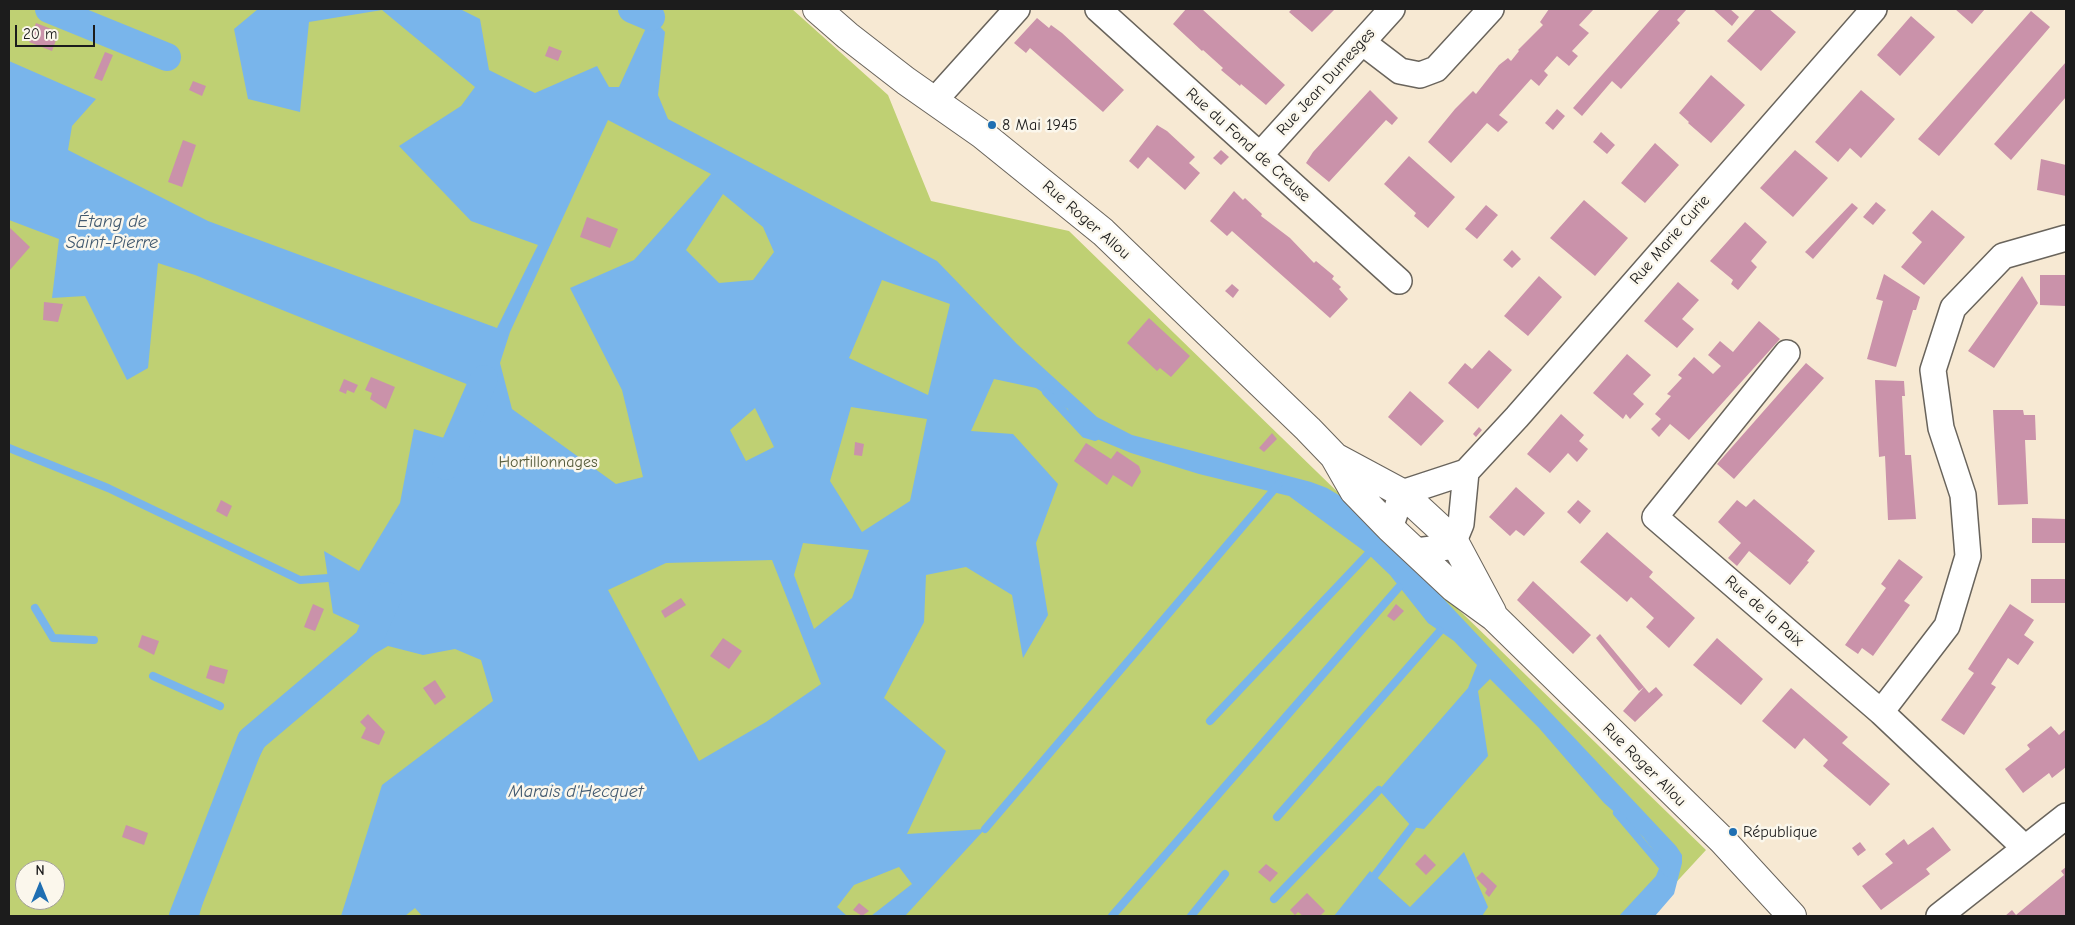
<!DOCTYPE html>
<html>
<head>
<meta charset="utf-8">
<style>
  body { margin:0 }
  #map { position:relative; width:2075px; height:925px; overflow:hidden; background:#f7e9d3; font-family:"Comic Neue",sans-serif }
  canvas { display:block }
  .frame { position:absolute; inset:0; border:10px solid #1c1c1c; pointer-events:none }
  .north { position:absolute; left:15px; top:860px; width:50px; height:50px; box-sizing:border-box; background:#fbf7ec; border:1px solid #a29f99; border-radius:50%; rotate:0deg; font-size:14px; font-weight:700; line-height:20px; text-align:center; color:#1c1c1c }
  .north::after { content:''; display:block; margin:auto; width:18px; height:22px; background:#1f6fb2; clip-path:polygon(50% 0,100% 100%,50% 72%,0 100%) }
  .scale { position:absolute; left:15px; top:25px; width:80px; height:22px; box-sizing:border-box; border:2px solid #1c1c1c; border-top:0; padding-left:6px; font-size:15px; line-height:18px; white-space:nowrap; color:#1c1c1c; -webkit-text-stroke:4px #fbf7ec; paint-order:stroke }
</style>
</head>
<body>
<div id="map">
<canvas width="2075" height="925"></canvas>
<div class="frame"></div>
<div class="north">N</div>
<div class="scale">20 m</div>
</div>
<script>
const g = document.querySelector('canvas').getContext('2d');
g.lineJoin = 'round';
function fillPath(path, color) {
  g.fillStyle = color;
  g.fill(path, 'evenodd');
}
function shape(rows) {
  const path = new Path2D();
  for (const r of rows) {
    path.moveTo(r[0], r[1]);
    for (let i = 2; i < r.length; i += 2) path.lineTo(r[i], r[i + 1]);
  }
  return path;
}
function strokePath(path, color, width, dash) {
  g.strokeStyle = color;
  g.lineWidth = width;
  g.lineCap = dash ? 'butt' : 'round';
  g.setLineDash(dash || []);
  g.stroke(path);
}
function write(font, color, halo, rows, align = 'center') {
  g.font = font + ' "Comic Neue",sans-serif';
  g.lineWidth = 5;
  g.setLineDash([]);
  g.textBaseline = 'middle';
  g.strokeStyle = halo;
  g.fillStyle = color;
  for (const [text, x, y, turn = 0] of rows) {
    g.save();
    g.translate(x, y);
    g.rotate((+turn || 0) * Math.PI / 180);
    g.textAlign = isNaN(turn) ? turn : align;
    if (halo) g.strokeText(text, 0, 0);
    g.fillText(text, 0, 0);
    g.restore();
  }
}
fillPath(shape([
  [9,9,792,9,888,95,931,201,1069,231,1706,850,1645,916,9,916],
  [25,870,55,870,55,900,25,900]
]), '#bfd073');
fillPath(shape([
  [258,9,460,9,480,19,489,70,535,93,597,66,609,87,619,87,651,17,665,32,658,95,668,119,937,261,1017,344,1097,417,1132,435,1311,482,1327,488,1342,497,1424,578,1676,846,1682,855,1682,863,1674,894,1655,916,1619,916,1656,876,1662,861,1643,837,1604,803,1539,728,1490,679,1478,691,1488,756,1424,829,1412,827,1379,790,1468,688,1477,665,1454,641,1428,623,1390,575,1368,554,1289,496,1199,474,1131,453,1087,435,1070,417,1068,409,1036,388,994,379,971,431,1013,434,1058,484,1036,543,1048,615,1023,658,1012,595,966,567,926,575,924,622,884,698,946,751,907,834,985,829,905,916,871,916,912,884,899,867,854,885,837,907,847,916,422,916,415,908,405,916,341,916,382,785,493,701,481,660,455,649,423,655,388,646,364,660,270,736,246,783,216,854,199,916,190,916,201,871,215,829,263,726,365,646,376,633,333,613,324,551,359,571,400,503,414,429,451,440,465,429,474,387,195,275,158,263,148,368,127,380,85,296,52,298,59,239,9,220,9,61,96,99,72,126,68,150,208,221,497,328,538,245,471,221,399,146,461,106,475,87,382,10,309,22,300,112,248,99,234,29],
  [608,120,711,174,634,260,570,288,622,390,643,477,616,484,512,409,500,363,510,332],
  [723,194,763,227,774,252,753,280,719,283,686,250],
  [882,280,950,304,928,395,849,358],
  [851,407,927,419,910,501,862,532,830,481],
  [755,408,774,447,746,461,730,430],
  [803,543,869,550,852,598,814,629,794,575],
  [772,560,821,684,766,722,699,761,608,590,666,563],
  [1464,852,1488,907,1482,916,1334,916,1370,871,1410,907]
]), '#79b5eb');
strokePath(shape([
  [1046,392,1085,434,1095,437],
  [9,448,108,488,300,580,328,578],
  [35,608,53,638,94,640],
  [153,676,220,706],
  [1210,721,1368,554],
  [1617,813,1667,872],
  [1277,817,1440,631],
  [985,829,1278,485],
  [1375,875,1412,827],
  [1274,899,1379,790],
  [1112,916,1399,587],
  [1191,916,1225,874]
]), '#79b5eb', 8);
strokePath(shape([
  [49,9,167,57],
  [632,9,651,17],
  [446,466,484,379],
  [183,916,251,740,368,641,388,596]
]), '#79b5eb', 28);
fillPath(shape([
  [1186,9,1202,9,1285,85,1266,105,1241,84,1240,86,1221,70,1223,68,1203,50,1202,51,1173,24],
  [1292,9,1335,9,1312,32,1289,12],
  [1549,9,1594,9,1579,25,1589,33,1572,51,1578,56,1569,66,1557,56,1544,71,1548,75,1539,86,1531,79,1499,115,1508,122,1498,132,1487,123,1451,163,1428,142,1455,109,1473,91,1476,94,1499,65,1508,58,1511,61,1519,51,1518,50,1543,25,1540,22],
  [1660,9,1687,9,1677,20,1680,23,1621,89,1612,81,1582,116,1573,108],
  [1713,9,1730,9,1739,17,1732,26],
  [1756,9,1769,9,1796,32,1761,71,1727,41],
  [1955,9,1985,9,1972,24],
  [2031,11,2050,27,1939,156,1918,139],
  [1911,16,1935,37,1900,76,1877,55],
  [1037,18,1049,28,1051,25,1062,33,1124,90,1103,112,1030,48,1026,53,1014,43],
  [36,23,59,32,52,51,29,42],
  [549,46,562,51,558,61,545,56],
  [105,52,113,55,102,81,94,78],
  [2066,62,2066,97,2011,160,1994,144],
  [1711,75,1745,105,1711,143,1688,123,1689,122,1679,113],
  [193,81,206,86,202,96,189,90],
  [1370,90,1398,118,1392,125,1386,120,1329,182,1306,163,1313,152],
  [1861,90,1895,119,1861,158,1850,148,1838,162,1815,142],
  [1557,109,1565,116,1553,130,1545,123],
  [1157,125,1167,131,1195,157,1189,163,1200,173,1185,190,1148,157,1138,169,1129,161],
  [1601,132,1615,145,1607,154,1593,142],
  [183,140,196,145,182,187,168,182],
  [1655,143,1679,165,1645,203,1621,183],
  [1221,150,1229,157,1221,165,1213,158],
  [1795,150,1828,178,1793,217,1760,188],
  [1409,156,1455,197,1428,228,1414,216,1416,213,1384,184],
  [2041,159,2066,165,2066,196,2037,190],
  [1234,191,1243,200,1245,198,1262,214,1261,216,1290,238,1314,263,1316,261,1334,276,1332,279,1341,287,1339,289,1348,299,1330,318,1232,231,1227,236,1210,221],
  [1584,200,1628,238,1595,276,1550,238],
  [1876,202,1886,210,1873,225,1863,217],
  [1852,203,1858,208,1813,259,1805,252],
  [1486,205,1498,215,1477,239,1465,229],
  [1932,210,1965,237,1924,285,1901,267,1922,242,1912,233],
  [587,217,618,229,610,248,580,237],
  [1745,222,1767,242,1751,261,1757,267,1738,290,1731,284,1733,280,1710,261],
  [9,227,30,247,9,271],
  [1512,250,1521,259,1512,268,1503,260],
  [1884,274,1920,297,1916,310,1913,310,1896,367,1867,359,1883,301,1876,299],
  [2040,275,2066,275,2066,306,2040,305],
  [1539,276,1562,297,1528,336,1504,316],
  [2022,276,2038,303,1994,368,1968,351],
  [1678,282,1699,300,1682,319,1694,329,1677,348,1644,321],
  [1232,284,1239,290,1233,298,1225,291],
  [44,302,63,304,58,322,43,320],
  [1149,318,1190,356,1171,377,1160,368,1157,371,1127,343],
  [1759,321,1780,339,1689,440,1670,424,1659,437,1651,429,1661,419,1655,414,1671,396,1667,394,1682,378,1678,375,1694,357,1713,374,1721,366,1708,355,1720,341,1733,352],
  [1489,350,1512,370,1478,409,1448,383,1465,363,1472,369],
  [1627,354,1651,375,1633,394,1644,404,1630,419,1626,414,1623,419,1593,393],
  [1806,363,1824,378,1734,479,1717,464],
  [371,377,395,387,386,409,370,399,372,393,365,390],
  [344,379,358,385,354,393,347,390,346,394,339,391],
  [1875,380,1904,381,1905,396,1902,396,1905,455,1911,455,1916,519,1888,520,1885,456,1879,457],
  [1410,391,1444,421,1421,446,1388,417],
  [1993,410,2023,410,2024,415,2035,415,2036,440,2025,440,2028,504,1998,505],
  [1561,414,1584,435,1579,441,1588,449,1577,462,1568,453,1550,473,1527,454],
  [1479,427,1482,430,1476,437,1473,434],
  [1272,433,1277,439,1264,452,1259,448],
  [855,442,864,444,862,456,854,455],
  [1086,443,1111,459,1117,451,1139,466,1141,472,1132,487,1113,475,1107,485,1074,461],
  [1516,487,1545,513,1524,536,1516,530,1510,536,1489,517],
  [1754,499,1815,551,1807,561,1809,562,1790,585,1749,551,1737,566,1728,558,1741,543,1718,522,1737,500,1746,507],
  [221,500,232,506,227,517,216,511],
  [1578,500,1591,511,1580,524,1567,512],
  [2032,518,2066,519,2066,543,2032,543],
  [1607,532,1653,572,1649,577,1695,618,1669,648,1646,627,1654,618,1631,597,1627,602,1580,562],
  [1899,559,1923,577,1904,601,1910,605,1873,656,1862,648,1858,654,1845,645,1886,588,1881,584],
  [2031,579,2066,579,2066,603,2031,603],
  [1533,581,1591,635,1573,654,1517,600],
  [681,598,686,605,665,618,661,611],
  [313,604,324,609,315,631,304,627],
  [1396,604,1404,611,1394,621,1387,616],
  [2010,604,2034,620,2024,635,2034,642,2018,665,2008,658,1991,684,1996,687,1964,735,1941,720,1974,673,1968,669],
  [1600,634,1644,687,1649,693,1656,687,1663,695,1635,722,1623,711,1644,687,1639,691,1596,638],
  [142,635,159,641,154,655,138,647],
  [723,638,742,651,729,669,710,656],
  [1717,638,1763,679,1741,705,1693,665],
  [210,665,228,670,224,684,206,678],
  [435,680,446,697,435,705,423,688],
  [1791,688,1848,737,1842,743,1890,784,1870,806,1823,766,1828,760,1804,738,1795,749,1762,721],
  [368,714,385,732,379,745,361,738,366,728,360,722],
  [2051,726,2059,735,2066,729,2066,767,2052,778,2049,773,2023,793,2005,769,2030,749,2027,745],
  [126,825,148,833,144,845,122,837],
  [1933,827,1951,850,1926,869,1930,874,1881,910,1862,886,1893,863,1885,854,1904,839,1908,845],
  [1860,842,1866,850,1858,856,1852,848],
  [1425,854,1436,865,1426,875,1415,864],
  [1266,864,1278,873,1270,882,1258,872],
  [2066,867,2066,916,2005,916,2012,910,2016,915,2064,875,2061,871],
  [1482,872,1497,886,1489,897,1485,893,1487,889,1476,878],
  [1307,893,1325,911,1320,916,1303,916,1298,912,1295,915,1290,910],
  [859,903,869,911,862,916,853,910]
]), '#ca92aa');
const minor = shape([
  [1098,9,1399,281],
  [1362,42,1400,71,1420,75,1436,69,1491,9],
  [935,100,1017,9],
  [1260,155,1392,9],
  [1787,353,1655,517,1881,712,2025,848],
  [1390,528,1402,493,1466,472,1517,417,1874,9],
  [1416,551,1448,547,1454,541,1461,524,1466,472],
  [1881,712,1947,626,1968,556,1963,495,1941,428,1933,370,1953,308,2003,256,2066,238],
  [1939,916,2066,816]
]);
const tertiary = shape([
  [817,9,848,36,906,81,983,135,1103,232,1308,429,1334,456,1354,491,1390,528,1454,588,1494,617,1723,841,1792,916],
  [1335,457,1402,493,1454,541,1492,612]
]);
strokePath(minor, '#69645c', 28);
strokePath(tertiary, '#69645c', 30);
strokePath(minor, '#fff', 25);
strokePath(tertiary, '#fff', 28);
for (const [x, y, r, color] of [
  [992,125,5,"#1f6fb2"],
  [1733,832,5,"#1f6fb2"]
]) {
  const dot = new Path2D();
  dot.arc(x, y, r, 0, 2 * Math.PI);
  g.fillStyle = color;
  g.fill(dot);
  strokePath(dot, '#fbf7ec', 2);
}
write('16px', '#1c1c1c', '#fbf7ec', [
  ["Rue Jean Dumesges",1326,82,-48],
  ["Rue du Fond de Creuse",1248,145,42],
  ["Rue Roger Allou",1086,220,41],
  ["Rue Marie Curie",1670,240,-49],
  ["Rue de la Paix",1764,611,41],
  ["Rue Roger Allou",1644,765,45]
]);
write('16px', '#1c1c1c', '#fbf7ec', [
  ["8 Mai 1945",1002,125],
  ["République",1743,832]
], 'left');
write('16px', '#555b3a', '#fbf7ec', [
  ["Hortillonnages",548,462]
]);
write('italic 18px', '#41596f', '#fbf7ec', [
  ["Étang de",112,222],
  ["Saint-Pierre",112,243],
  ["Marais d'Hecquet",576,792]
]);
</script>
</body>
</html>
